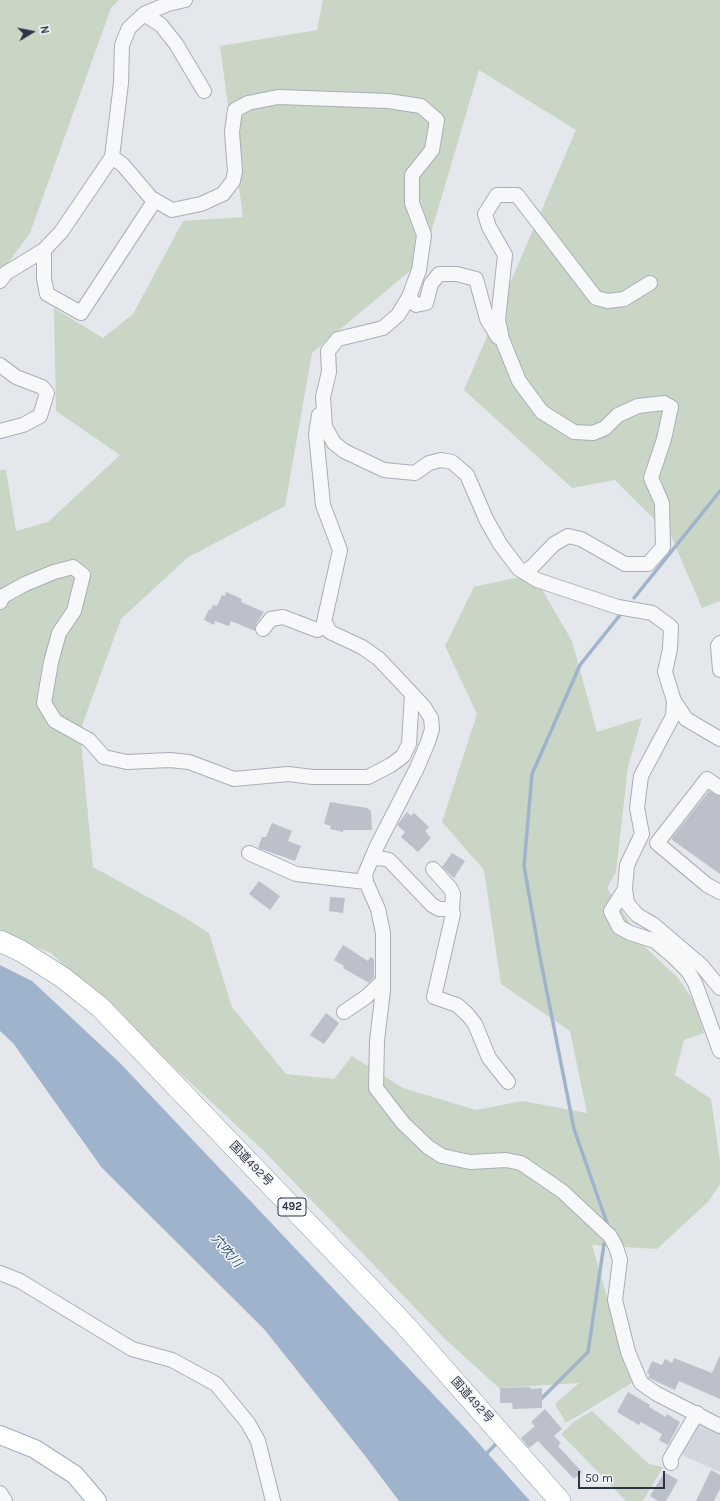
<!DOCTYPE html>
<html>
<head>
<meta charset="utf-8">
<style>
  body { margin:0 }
  #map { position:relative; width:720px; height:1501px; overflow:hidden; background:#e4e7ec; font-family:Karla,sans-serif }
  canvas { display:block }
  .north { position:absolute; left:12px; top:12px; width:40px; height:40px; -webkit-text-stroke:3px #f4f6f9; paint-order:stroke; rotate:80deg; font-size:11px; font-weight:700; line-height:16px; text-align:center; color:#2b3445 }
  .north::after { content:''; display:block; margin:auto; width:14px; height:18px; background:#2b3445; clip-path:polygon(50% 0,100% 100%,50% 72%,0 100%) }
  .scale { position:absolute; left:578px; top:1471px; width:87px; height:18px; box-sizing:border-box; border:2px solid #2b3445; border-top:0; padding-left:5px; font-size:12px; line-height:14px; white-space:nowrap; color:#2b3445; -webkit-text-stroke:3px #f4f6f9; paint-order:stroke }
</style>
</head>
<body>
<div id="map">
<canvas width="720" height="1501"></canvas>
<div class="north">N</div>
<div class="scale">50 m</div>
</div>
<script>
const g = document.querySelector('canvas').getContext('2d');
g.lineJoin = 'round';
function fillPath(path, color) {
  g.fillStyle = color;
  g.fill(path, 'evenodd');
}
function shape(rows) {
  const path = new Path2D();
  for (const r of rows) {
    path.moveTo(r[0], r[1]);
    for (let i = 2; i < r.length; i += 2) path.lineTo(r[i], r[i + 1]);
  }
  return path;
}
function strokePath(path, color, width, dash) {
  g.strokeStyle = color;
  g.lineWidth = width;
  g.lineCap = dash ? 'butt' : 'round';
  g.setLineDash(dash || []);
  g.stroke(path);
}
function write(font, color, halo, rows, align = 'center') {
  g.font = font + ' Karla,"Noto Sans JP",sans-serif';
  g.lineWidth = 3;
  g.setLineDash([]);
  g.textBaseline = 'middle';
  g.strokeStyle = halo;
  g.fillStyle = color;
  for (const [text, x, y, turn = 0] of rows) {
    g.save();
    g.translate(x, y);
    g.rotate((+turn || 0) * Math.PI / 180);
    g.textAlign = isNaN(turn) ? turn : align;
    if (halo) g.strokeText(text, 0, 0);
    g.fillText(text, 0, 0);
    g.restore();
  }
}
fillPath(shape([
  [698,1417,720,1430,720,1472,684,1456,679,1447]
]), '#d2d6de');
fillPath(shape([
  [0,0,119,0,111,8,30,233,0,274],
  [323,0,720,0,720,601,702,608,671,536,615,480,572,488,464,390,576,130,479,70,423,260,312,353,285,506,187,558,121,619,80,731,93,867,184,917,209,933,232,1007,286,1074,334,1079,352,1056,403,1088,476,1110,523,1101,587,1113,570,1031,501,984,484,870,442,822,477,714,445,646,474,587,533,574,572,641,597,732,642,718,628,767,616,872,607,888,646,948,678,978,694,1002,704,1033,684,1040,675,1075,711,1099,720,1161,720,1184,708,1202,657,1249,592,1245,632,1383,566,1423,555,1404,579,1383,499,1388,445,1339,264,1151,51,953,0,933,0,470,6,470,16,531,48,522,120,455,56,411,54,308,103,338,133,314,183,221,243,217,220,46,317,30],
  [592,1411,649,1464,663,1467,643,1501,626,1501,561,1434,575,1421]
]), '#c9d6c5');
fillPath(shape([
  [0,965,32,981,120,1063,465,1428,530,1501,399,1501,366,1457,264,1329,102,1168,13,1043,0,1031]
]), '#9fb4cc');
strokePath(shape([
  [634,598,720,491],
  [607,1223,574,1129,540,957,524,866,532,774,580,665,620,615],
  [539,1401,588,1352,604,1244],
  [484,1456,499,1441]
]), '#9fb4cc', 3.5);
fillPath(shape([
  [226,592,242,599,241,602,264,612,256,624,255,631,231,621,229,626,215,621,214,625,204,620,209,609,211,610,213,605,217,606,222,595,225,596],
  [709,791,720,796,720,874,671,839],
  [330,802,367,808,371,811,372,830,343,830,343,832,330,829,331,826,324,824],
  [407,812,411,816,414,813,429,827,425,831,431,838,418,852,401,837,405,832,397,825],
  [272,823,292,831,288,841,301,846,295,861,258,848,262,837,266,837],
  [452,853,465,861,454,878,442,867],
  [259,881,280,896,270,910,249,894],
  [330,897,345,898,343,913,329,911],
  [343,945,368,961,370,957,374,959,374,977,369,983,343,968,344,966,334,960],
  [326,1013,339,1023,324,1044,310,1035],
  [720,1355,720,1399,679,1381,675,1390,651,1379,648,1378,650,1374,647,1373,652,1361,662,1365,665,1359,672,1363,674,1358,712,1373],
  [530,1387,531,1389,542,1388,542,1408,513,1409,512,1403,500,1403,500,1388],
  [628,1392,650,1405,649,1407,666,1417,667,1414,680,1422,668,1445,659,1440,662,1434,641,1422,639,1425,617,1412],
  [545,1409,562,1429,554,1436,561,1443,558,1446,582,1472,574,1479,538,1441,529,1448,521,1438,535,1426,531,1422],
  [711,1470,720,1475,720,1489,714,1501,696,1501],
  [666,1473,678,1480,666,1501,658,1501,650,1496,662,1476,663,1477]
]), '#bbc0ca');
const minor = shape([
  [144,14,161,25,176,44,204,91],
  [112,157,123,165,151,198,172,210,201,204,223,194,233,181,235,171,232,132,235,110,248,103,278,97,388,101,421,106,437,120,432,150,412,175,412,203,424,235,419,270,409,297,398,315,383,328,338,339,328,351,329,372,323,397,325,427,334,443,344,451,384,470,415,473,429,463,441,460,452,462,467,475,486,519,500,544,519,569,537,580,618,607,652,613,671,627,670,649,665,672,674,701,686,719,720,739],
  [44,250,44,279,47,294,81,313,155,200],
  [0,281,6,273,44,250,61,232,112,157,121,83,122,45,129,28,144,14,168,4,185,0],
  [409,297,416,305,426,303,431,284,439,274,457,274,476,279,487,319,498,337],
  [0,365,16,377,42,387,47,393,40,416,23,425,0,431],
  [524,572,532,567,554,544,568,536,581,539,625,564,648,564,663,547,662,503,651,478,664,439,671,407,664,403,638,406,618,415,605,428,593,433,574,432,542,412,519,381,502,339,498,320,505,255,489,227,485,214,497,195,517,195,596,298,608,301,624,299,650,283],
  [0,602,3,596,25,584,54,572,73,567,83,575,74,611,59,633,51,662,44,703,55,721,89,740,104,757,127,762,170,760,189,762,234,779,288,774,313,777,368,777,391,765,403,756,409,744,412,694,379,659,362,647,330,632,324,622,340,550,323,505,316,434,319,415],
  [263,629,271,619,283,617,317,630,327,626],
  [720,643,718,646,720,670],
  [412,694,424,707,431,718,432,729,428,742,417,768,377,846,365,874,366,882,378,909,383,933,383,990,377,1041,376,1088,403,1123,428,1147,442,1156,470,1162,506,1160,521,1163,562,1191,610,1236,616,1247,620,1260,615,1300,628,1352,641,1383,657,1394,720,1426],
  [674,701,673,716,641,776,637,808,642,834,627,865,625,889,627,903,637,915,654,925,701,965,720,988],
  [720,788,707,779,657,843,707,885,720,892],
  [249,853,296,874,366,882],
  [371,859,380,858,389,860,432,905,439,909,452,909,453,914,434,997,457,1005,467,1014,475,1024,489,1058,508,1082],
  [433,869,450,888,453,894,452,909],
  [625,889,611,911,619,927,630,933,655,941,673,956,688,971,695,983,720,1051],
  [344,1012,366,997,383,981],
  [0,1273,20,1281,132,1349,172,1360,216,1384,248,1423,258,1441,273,1501],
  [671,1463,670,1459,697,1413],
  [0,1493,5,1501]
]);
const major = shape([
  [0,1435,35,1449,75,1475,97,1501]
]);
const highway = shape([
  [0,941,21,951,62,977,100,1007,405,1325,560,1501]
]);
strokePath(minor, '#a9aeb7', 16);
strokePath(major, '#a3abb8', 20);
strokePath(highway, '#8b94a3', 22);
strokePath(minor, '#f7f8fa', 14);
strokePath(major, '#fff', 18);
strokePath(highway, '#fff', 21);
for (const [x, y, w] of [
  [292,1207,28]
]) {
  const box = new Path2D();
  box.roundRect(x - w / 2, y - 9, w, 18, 3);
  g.fillStyle = '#f4f6f9';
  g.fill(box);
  strokePath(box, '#2b3445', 1);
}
write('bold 11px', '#2b3445', null, [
  ["492",292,1207]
]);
write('12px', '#2b3445', '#f4f6f9', [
  ["国道492号",251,1164,46],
  ["国道492号",472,1400,48]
]);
write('italic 13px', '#34527a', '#f4f6f9', [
  ["穴吹川",226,1251,49]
]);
</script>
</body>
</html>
